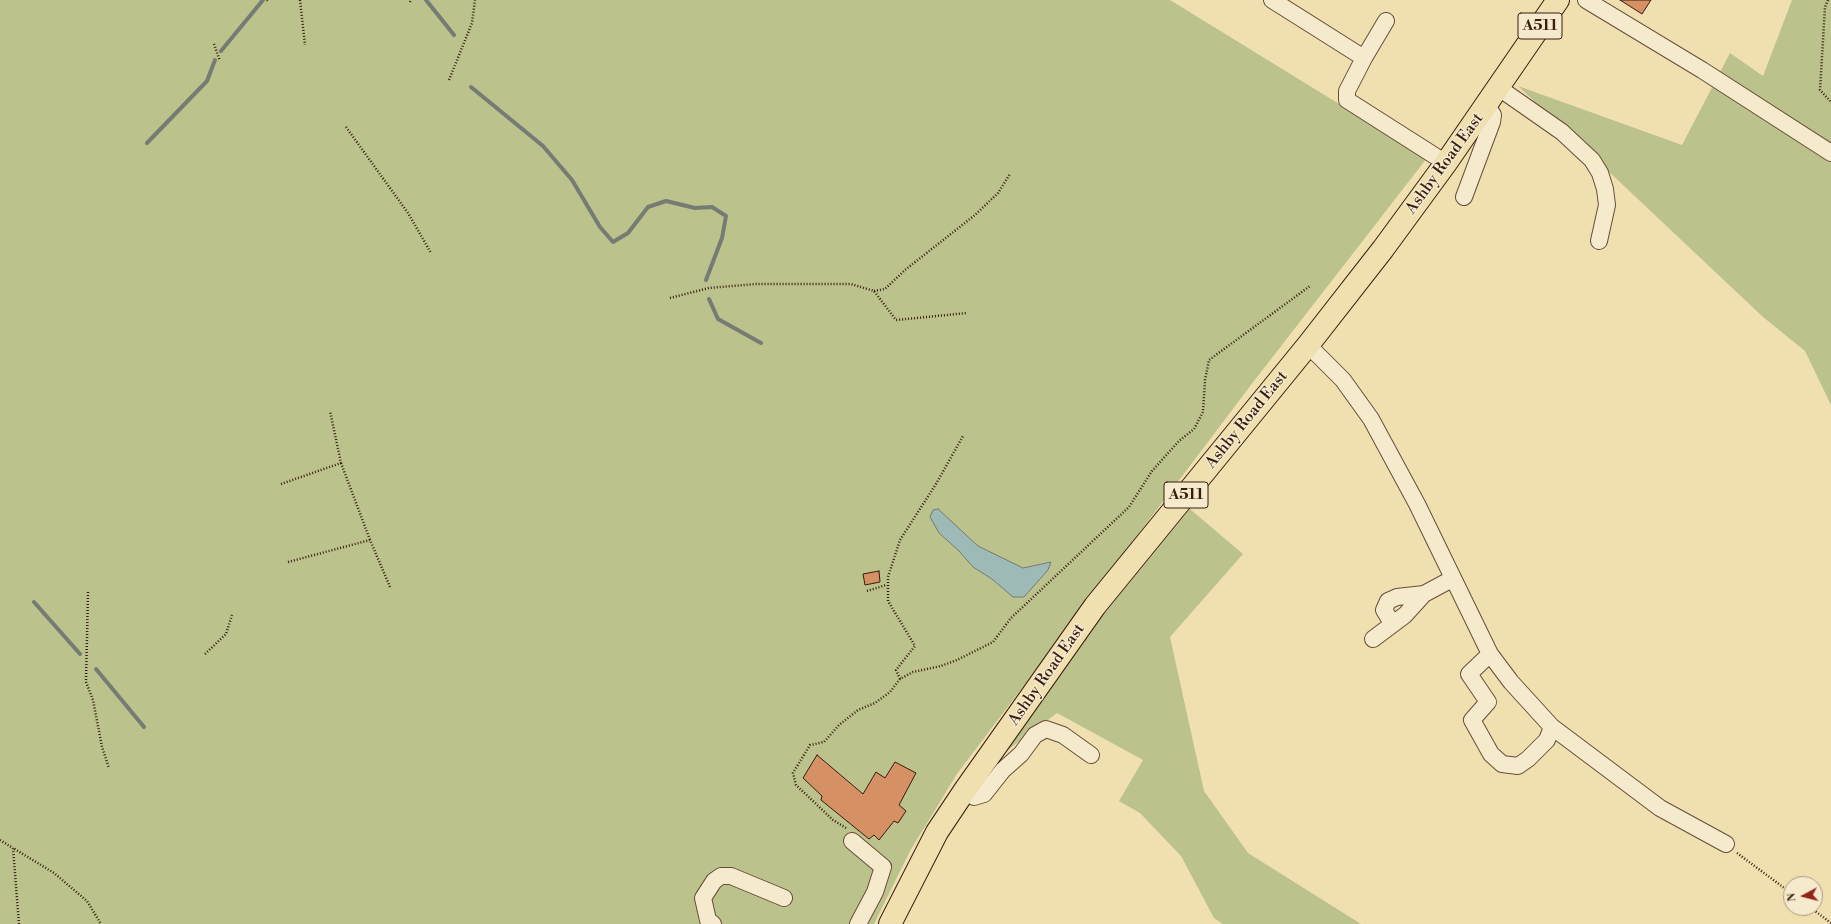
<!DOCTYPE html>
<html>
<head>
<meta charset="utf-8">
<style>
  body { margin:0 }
  #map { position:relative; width:1831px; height:924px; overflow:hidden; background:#f0e0b0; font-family:"Libre Bodoni",serif }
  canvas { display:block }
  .north { position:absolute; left:1783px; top:876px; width:40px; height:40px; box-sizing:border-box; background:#f5ebcc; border:1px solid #aa9882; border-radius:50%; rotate:263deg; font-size:11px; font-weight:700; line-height:16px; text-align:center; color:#391c12 }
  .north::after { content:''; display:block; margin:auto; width:14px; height:18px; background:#8f2418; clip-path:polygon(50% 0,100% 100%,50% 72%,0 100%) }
</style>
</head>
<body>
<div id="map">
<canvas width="1831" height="924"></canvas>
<div class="north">N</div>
</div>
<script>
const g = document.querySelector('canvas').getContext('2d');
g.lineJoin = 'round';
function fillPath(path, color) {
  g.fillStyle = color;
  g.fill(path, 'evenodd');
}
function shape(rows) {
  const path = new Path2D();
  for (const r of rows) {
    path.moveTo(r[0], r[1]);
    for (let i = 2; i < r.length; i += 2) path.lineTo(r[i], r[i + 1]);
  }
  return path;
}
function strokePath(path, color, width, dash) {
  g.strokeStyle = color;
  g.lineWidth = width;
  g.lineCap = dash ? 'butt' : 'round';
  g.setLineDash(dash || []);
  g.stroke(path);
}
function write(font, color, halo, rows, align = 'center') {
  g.font = font + ' "Libre Bodoni",serif';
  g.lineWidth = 3;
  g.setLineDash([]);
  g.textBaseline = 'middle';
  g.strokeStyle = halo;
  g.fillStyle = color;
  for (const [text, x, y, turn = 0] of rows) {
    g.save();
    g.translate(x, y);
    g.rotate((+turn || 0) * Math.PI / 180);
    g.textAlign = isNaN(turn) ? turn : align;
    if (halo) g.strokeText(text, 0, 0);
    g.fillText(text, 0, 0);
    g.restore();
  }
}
fillPath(shape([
  [0,0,1170,0,1427,158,1254,381,957,774,910,851,874,924,0,924],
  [1792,0,1831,0,1831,405,1805,351,1763,317,1518,86,1682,145,1730,53,1763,76],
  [1190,509,1243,554,1170,637,1204,791,1248,853,1361,924,1223,924,1214,918,1181,856,1140,813,1119,801,1143,760,1057,713,997,758,1090,631]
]), '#bbc28b');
const water = shape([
  [938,509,978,546,1023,568,1051,562,1048,570,1024,597,1013,597,992,579,973,567,959,551,939,533,930,517,933,510,938,509]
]);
fillPath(water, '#9ebab6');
strokePath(water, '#767b74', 1);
strokePath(shape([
  [426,0,454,35],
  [221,51,263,0],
  [471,87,543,146,572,180,600,227,613,242,628,233,648,207,666,201,695,208,712,207,726,216,722,238,706,280],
  [147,143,207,81,215,60],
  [709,299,718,319,761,343],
  [34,602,80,654],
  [96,669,144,727]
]), '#767b74', 4);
const building = shape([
  [1620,0,1651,0,1642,14,1620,0],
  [879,571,880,582,865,585,863,574,879,571],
  [817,755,863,794,876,772,885,778,895,762,916,773,899,805,906,811,898,823,894,821,879,840,874,835,869,839,821,800,822,796,803,778,817,755]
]);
fillPath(building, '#d59064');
strokePath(building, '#391c12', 1);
const minor = shape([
  [1272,0,1364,58,1347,91,1347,100,1446,163],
  [1586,0,1702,70,1831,153],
  [1364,58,1386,21],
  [1499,88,1562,132,1592,160,1600,173,1605,189,1607,205,1599,241],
  [1464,197,1492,122,1493,115,1487,105],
  [1308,345,1343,380,1371,419,1417,504,1490,654,1511,682,1552,727,1660,808,1726,844],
  [1392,623,1384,610,1388,601,1397,597,1424,594],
  [1373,639,1405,615,1424,594,1452,579],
  [1490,654,1469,674,1488,702,1472,720,1491,754,1502,764,1518,766,1528,759,1547,740,1552,727],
  [965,790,974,797,984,794,1003,770,1021,754,1035,735,1046,729,1063,735,1091,755],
  [852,841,883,867,875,892,858,924],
  [713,924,708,920,703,898,714,881,721,876,731,876,784,898]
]);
const highway = shape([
  [890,924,937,832,965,790,1095,606,1308,345,1383,249,1446,163,1558,0]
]);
strokePath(minor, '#674d3a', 18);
strokePath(highway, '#391c12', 24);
strokePath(shape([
  [267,0,268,1],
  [300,0,305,45],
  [1828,0,1825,7,1820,90,1831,102],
  [410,2,411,0],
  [214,44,220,61],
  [449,80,472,23,475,0],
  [346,127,408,213,431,253],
  [874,291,885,289,905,270,975,215,998,193,1010,174],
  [670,298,709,288,755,284,851,284,874,291,896,320,967,313],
  [341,463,370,540],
  [281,484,341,463,330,411],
  [288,562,370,540,390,587],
  [867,591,886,585],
  [88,592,86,682,93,700,102,747,109,768],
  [205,654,226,634,232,615],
  [900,679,896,670,915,646,888,601,888,577,900,540,936,484,963,436],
  [846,828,833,820,796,785,793,773,810,745,824,742,839,725,858,710,875,703,890,692,900,679,913,672,941,666,957,660,993,642,1011,618,1129,507,1152,471,1179,441,1194,429,1203,412,1205,380,1209,360,1310,286],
  [0,840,13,848],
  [1737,853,1791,893],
  [1811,908,1831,923],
  [19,924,13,848,54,873,87,901,101,924]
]), '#391c12', 2.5, [1, 2]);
strokePath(minor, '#f5ebcc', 16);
strokePath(highway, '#f0e0b0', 22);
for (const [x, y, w] of [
  [1540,26,44],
  [1186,495,44]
]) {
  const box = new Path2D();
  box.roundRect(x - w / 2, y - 13, w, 26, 3);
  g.fillStyle = '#f5ebcc';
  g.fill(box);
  strokePath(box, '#391c12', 1);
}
write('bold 15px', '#391c12', null, [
  ["A511",1540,26],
  ["A511",1186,495]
]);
write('16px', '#391c12', '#f5ebcc', [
  ["Ashby Road East",1445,164,-54],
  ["Ashby Road East",1247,420,-51],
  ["Ashby Road East",1047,675,-55]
]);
</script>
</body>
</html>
